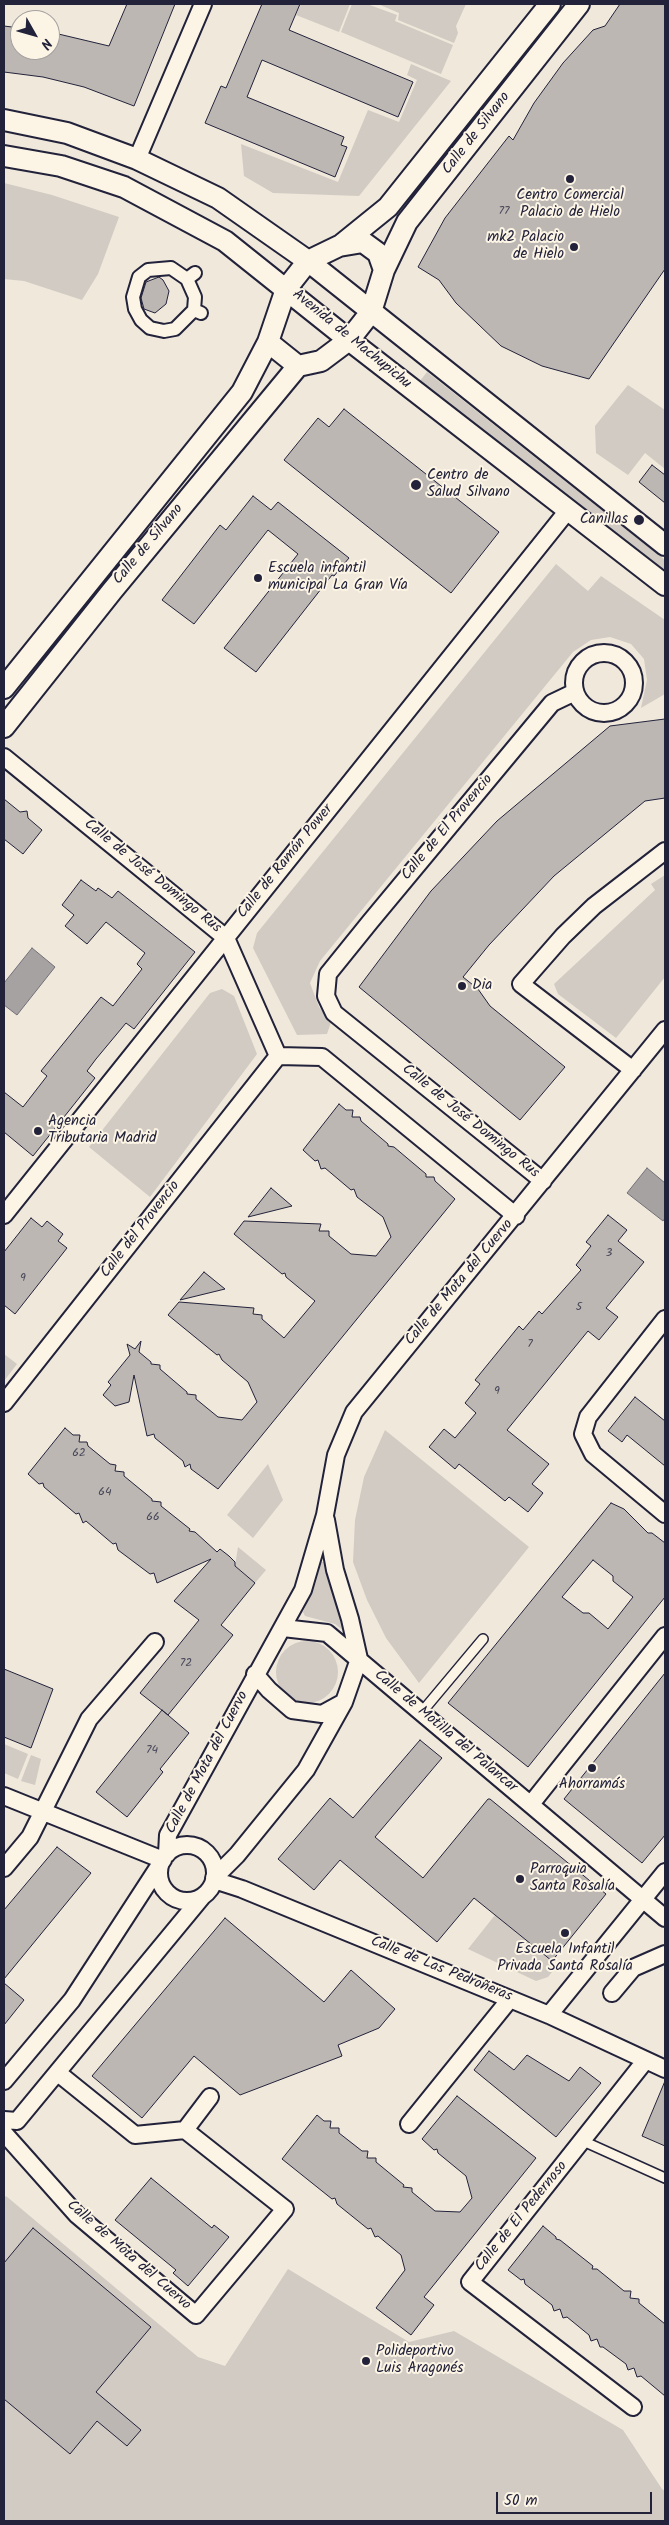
<!DOCTYPE html>
<html>
<head>
<meta charset="utf-8">
<style>
  body { margin:0 }
  #map { position:relative; width:669px; height:2525px; overflow:hidden; background:#efe8db; font-family:Kalam,sans-serif }
  canvas { display:block }
  .frame { position:absolute; inset:0; border:5px solid #22223b; pointer-events:none }
  .north { position:absolute; left:10px; top:10px; width:50px; height:50px; box-sizing:border-box; background:#fcf5e5; border:1px solid #a5a1a1; border-radius:50%; rotate:128deg; font-size:14px; font-weight:700; line-height:20px; text-align:center; color:#22223b }
  .north::after { content:''; display:block; margin:auto; width:18px; height:22px; background:#22223b; clip-path:polygon(50% 0,100% 100%,50% 72%,0 100%) }
  .scale { position:absolute; left:496px; top:2492px; width:156px; height:22px; box-sizing:border-box; border:2px solid #22223b; border-top:0; padding-left:6px; font-size:15px; line-height:18px; white-space:nowrap; color:#22223b; -webkit-text-stroke:4px #fcf5e5; paint-order:stroke }
</style>
</head>
<body>
<div id="map">
<canvas width="669" height="2525"></canvas>
<div class="frame"></div>
<div class="north">N</div>
<div class="scale">50 m</div>
</div>
<script>
const g = document.querySelector('canvas').getContext('2d');
g.lineJoin = 'round';
function fillPath(path, color) {
  g.fillStyle = color;
  g.fill(path, 'evenodd');
}
function shape(rows) {
  const path = new Path2D();
  for (const r of rows) {
    if (r.length === 3) {
      path.moveTo(r[0] + r[2], r[1]);
      path.arc(r[0], r[1], r[2], 0, 2 * Math.PI);
      continue;
    }
    path.moveTo(r[0], r[1]);
    for (let i = 2; i < r.length; i += 2) path.lineTo(r[i], r[i + 1]);
  }
  return path;
}
function strokePath(path, color, width, dash) {
  g.strokeStyle = color;
  g.lineWidth = width;
  g.lineCap = dash ? 'butt' : 'round';
  g.setLineDash(dash || []);
  g.stroke(path);
}
function write(font, color, halo, rows, align = 'center') {
  g.font = font + ' Kalam,sans-serif';
  g.lineWidth = 4;
  g.setLineDash([]);
  g.textBaseline = 'middle';
  g.strokeStyle = halo;
  g.fillStyle = color;
  for (const [text, x, y, turn = 0] of rows) {
    g.save();
    g.translate(x, y);
    g.rotate((+turn || 0) * Math.PI / 180);
    g.textAlign = isNaN(turn) ? turn : align;
    if (halo) g.strokeText(text, 0, 0);
    g.fillText(text, 0, 0);
    g.restore();
  }
}
fillPath(shape([
  [301,4,350,4,339,32,296,15],
  [352,4,367,4,397,15,395,21,453,45,441,74,341,32],
  [378,4,466,4,456,26,458,33,454,43,398,20,399,13],
  [411,64,451,81,359,196,273,193,244,176,241,144,338,182,368,110,399,122,417,80,407,75],
  [4,183,52,195,119,217,98,274,82,300,24,281,4,279],
  [427,372,665,560,665,573,420,381],
  [628,385,665,410,665,469,645,453,628,475,596,453,595,426],
  [556,564,588,591,601,576,665,620,665,694,641,708,647,680,644,659,631,644,610,637,591,640,573,652,320,961,310,983,319,1007,331,1022,327,1034,297,1035,253,948,257,933],
  [665,875,665,977,616,1038,558,994,554,984,655,890,651,884],
  [222,989,234,996,257,1054,150,1197,89,1147,210,993],
  [4,1354,17,1364,4,1381],
  [385,1430,529,1547,419,1683,386,1638,367,1600,353,1562,355,1520,364,1477],
  [268,1464,283,1500,253,1538,227,1515],
  [238,1547,266,1570,255,1583,235,1566],
  [321,1562,325,1562,327,1578,347,1630,344,1631,335,1624,305,1616,303,1612,316,1582],
  [307,1672,31],
  [4,1744,28,1754,18,1779,4,1773],
  [31,1755,41,1759,35,1785,21,1781],
  [495,1915,557,1966,548,1977,536,1981,468,1949],
  [6,2196,198,2357,225,2366,288,2269,409,2342,454,2331,623,2430,662,2489,665,2491,665,2521,4,2521,4,2198]
]), '#d1cbc3');
const water = shape([
  [32,948,55,967,17,1015,4,1005,4,983,32,948],
  [647,1168,665,1183,665,1218,663,1221,627,1193,647,1168]
]);
fillPath(water, '#a6a2a2');
strokePath(water, '#716f79', 1);
const building = shape([
  [127,4,175,4,134,106,84,87,43,77,4,72,4,26,20,28,20,50,50,50,50,32,109,46,127,4],
  [262,4,300,4,289,30,413,82,398,117,262,60,247,97,344,137,341,145,347,147,335,177,205,123,221,86,226,88,262,4],
  [620,4,665,4,665,269,589,379,542,366,501,346,456,303,439,280,418,267,445,218,509,136,513,140,534,103,563,63,593,30,605,26,620,4],
  [159,277,163,280,169,291,166,304,155,313,144,309,141,298,146,282,159,277],
  [344,409,499,532,451,593,284,460,318,418,329,427,344,409],
  [652,465,665,475,665,503,639,482,652,465],
  [253,496,271,510,278,502,349,558,334,576,332,575,256,672,224,648,298,554,268,530,194,624,162,600,220,525,226,530,253,496],
  [665,719,665,798,645,801,554,876,489,945,463,977,478,989,490,1006,565,1067,520,1120,359,987,431,891,497,821,610,726,665,719],
  [4,799,20,812,27,811,28,818,42,830,23,854,4,839,4,799],
  [81,880,96,891,98,888,112,898,118,891,195,952,134,1029,126,1023,96,1059,87,1071,95,1078,33,1156,4,1132,4,1092,23,1107,47,1076,41,1071,101,997,113,1006,142,969,137,964,145,953,106,922,87,944,65,926,74,915,62,905,81,880],
  [339,1104,346,1110,353,1110,352,1117,360,1117,361,1121,388,1144,388,1146,394,1147,426,1174,426,1177,434,1177,435,1181,455,1199,218,1489,191,1469,190,1464,185,1467,183,1461,155,1438,154,1434,147,1436,134,1375,129,1402,115,1406,103,1395,111,1385,108,1382,130,1355,127,1344,135,1349,141,1341,139,1352,151,1362,151,1364,160,1365,160,1369,187,1392,187,1394,196,1395,196,1399,218,1417,242,1420,257,1402,248,1382,222,1360,219,1354,217,1355,168,1315,179,1302,254,1308,253,1314,262,1315,262,1319,284,1338,315,1301,286,1277,285,1273,282,1274,234,1234,244,1221,321,1224,319,1231,329,1231,329,1236,351,1254,376,1256,391,1237,383,1217,357,1197,354,1189,351,1190,325,1168,321,1169,318,1160,315,1161,303,1150,339,1104],
  [271,1188,292,1206,248,1217,271,1188],
  [608,1215,627,1230,618,1241,644,1262,606,1308,618,1317,599,1340,588,1331,507,1430,549,1464,532,1484,543,1493,528,1512,509,1497,505,1501,459,1464,455,1469,429,1447,444,1429,455,1438,476,1413,465,1403,480,1384,475,1380,519,1326,523,1330,539,1311,542,1314,581,1270,576,1265,591,1246,586,1242,608,1215],
  [31,1218,42,1227,47,1221,63,1234,58,1241,67,1248,15,1314,4,1305,4,1252,31,1218],
  [204,1272,225,1289,180,1300,204,1272],
  [635,1397,665,1421,665,1466,627,1435,622,1442,608,1431,635,1397],
  [65,1428,73,1435,80,1435,79,1442,87,1442,88,1446,110,1464,116,1465,115,1471,124,1472,124,1476,152,1499,152,1501,161,1502,161,1506,190,1529,189,1531,195,1532,217,1552,220,1549,229,1556,235,1562,235,1566,255,1583,221,1625,233,1635,168,1715,140,1693,199,1620,174,1601,211,1559,157,1583,154,1573,150,1574,118,1550,116,1543,113,1544,86,1521,83,1523,79,1513,76,1514,44,1487,43,1483,39,1484,28,1474,65,1428],
  [611,1503,624,1509,648,1533,652,1533,665,1543,665,1597,528,1767,448,1703,611,1503],
  [593,1560,613,1576,613,1581,633,1597,608,1629,589,1613,583,1613,562,1597,593,1560],
  [4,1669,53,1689,31,1748,4,1737,4,1669],
  [665,1673,665,1835,642,1863,564,1799,665,1673],
  [162,1710,189,1733,160,1769,163,1772,127,1817,96,1792,162,1710],
  [420,1740,442,1758,375,1837,423,1878,488,1799,490,1799,606,1894,552,1961,474,1898,437,1942,340,1860,314,1890,278,1859,330,1798,353,1818,420,1740],
  [57,1847,91,1873,4,1979,4,1910,57,1847],
  [225,1918,324,2002,351,1970,395,2009,379,2028,338,2045,342,2056,240,2095,194,2056,142,2118,92,2076,225,1918],
  [4,1983,24,2000,4,2025,4,1983],
  [489,2051,514,2070,527,2055,569,2081,580,2067,601,2083,556,2137,474,2070,489,2051],
  [665,2081,665,2146,642,2136,665,2081],
  [457,2096,536,2158,424,2297,434,2305,411,2335,376,2308,405,2270,401,2255,378,2236,375,2237,371,2228,368,2229,337,2204,335,2198,332,2199,282,2159,317,2115,324,2121,331,2121,330,2128,339,2128,339,2133,362,2151,368,2151,367,2158,376,2158,376,2162,404,2185,403,2187,412,2188,412,2192,435,2211,460,2212,472,2198,466,2176,438,2153,437,2149,434,2150,422,2139,457,2096],
  [151,2178,212,2228,214,2225,229,2237,188,2286,173,2273,176,2270,115,2220,151,2178],
  [543,2226,556,2237,556,2239,560,2240,593,2266,592,2269,597,2269,624,2291,631,2291,630,2298,639,2299,639,2303,665,2324,665,2396,641,2376,637,2377,634,2368,628,2370,626,2364,603,2347,600,2347,597,2339,591,2341,589,2335,567,2317,563,2318,560,2309,554,2311,552,2305,525,2284,524,2279,521,2280,508,2270,543,2226],
  [33,2228,151,2327,96,2392,141,2430,127,2446,97,2421,70,2454,4,2399,4,2263,33,2228]
]);
fillPath(building, '#bcb7b3');
strokePath(building, '#22223b', 1);
const service = shape([
  [421,1713,483,1639],
  [583,2141,665,2178]
]);
const pedestrian = shape([
  [195,273,187,279,171,268,148,270,139,277,133,297,135,309,141,320,150,328,164,331,175,329,194,310,201,313],
  [187,279,195,297,194,310]
]);
const minor = shape([
  [137,159,203,4],
  [604,683,30],
  [4,757,226,938,278,1056],
  [278,1056,322,1057,516,1216],
  [633,1070,521,984,563,936,594,906,665,851],
  [543,1181,334,1013,326,996,328,974,370,922,552,703,575,692],
  [4,1215,569,509],
  [665,1319,588,1417,583,1434,593,1454,665,1514],
  [4,1403,278,1056],
  [283,1628,327,1633,665,1918],
  [255,1674,269,1690,292,1710,322,1714,344,1702],
  [4,1796,163,1860],
  [531,1804,665,1636],
  [187,1873,28],
  [167,1854,168,1835,303,1590,325,1515,336,1455,354,1412,665,1030],
  [4,1868,30,1837,89,1719,155,1642],
  [214,1878,237,1855,306,1770,344,1702,359,1659,350,1619,335,1570,326,1520],
  [214,1880,242,1889,549,2015,665,2069],
  [612,1993,633,1968,665,1954],
  [549,2015,665,1872],
  [58,2073,135,2135,185,2130],
  [4,2081,72,2000,161,1863],
  [4,2120,17,2121,202,1897],
  [409,2124,510,1999],
  [4,2133,77,2215,196,2315,285,2209,185,2130,210,2097],
  [633,2407,470,2282,645,2061]
]);
const tertiary = shape([
  [4,120,67,133,137,159,218,198,308,261,665,545],
  [4,156,61,166,124,187,225,241,349,340,665,585],
  [341,245,388,207,550,4],
  [268,342,298,366],
  [298,366,321,361,349,340,371,312,384,270,407,222,579,4],
  [4,688,242,392,268,342,286,289,308,261,339,246,363,242,378,253,384,270],
  [4,727,112,591,298,366]
]);
strokePath(service, '#22223b', 12);
strokePath(pedestrian, '#22223b', 16);
strokePath(minor, '#22223b', 20);
strokePath(tertiary, '#22223b', 24);
strokePath(service, '#fcf5e5', 9);
strokePath(pedestrian, '#fcf5e5', 12);
strokePath(minor, '#fcf5e5', 16);
strokePath(tertiary, '#fcf5e5', 20);
for (const [x, y, r, color] of [
  [570,179,5,"#22223b"],
  [574,247,5,"#22223b"],
  [416,485,6,"#22223b"],
  [639,520,6,"#22223b"],
  [258,578,5,"#22223b"],
  [462,986,5,"#22223b"],
  [38,1131,5,"#22223b"],
  [592,1768,5,"#22223b"],
  [520,1879,5,"#22223b"],
  [565,1933,5,"#22223b"],
  [366,2361,5,"#22223b"]
]) {
  const dot = new Path2D();
  dot.arc(x, y, r, 0, 2 * Math.PI);
  g.fillStyle = color;
  g.fill(dot);
  strokePath(dot, '#fcf5e5', 2);
}
write('12px', '#484759', null, [
  ["77",504,212],
  ["3",609,1254],
  ["9",23,1279],
  ["5",579,1308],
  ["7",530,1345],
  ["9",497,1392],
  ["62",79,1454],
  ["64",105,1493],
  ["66",153,1518],
  ["72",186,1664],
  ["74",152,1751]
]);
write('15px', '#22223b', '#fcf5e5', [
  ["Calle de Silvano",477,134,-52],
  ["Avenida de Machupichu",351,340,39],
  ["Calle de Silvano",149,545,-50],
  ["Calle de El Provencio",448,828,-50],
  ["Calle de Ramón Power",286,862,-51],
  ["Calle de José Domingo Rus",152,877,39],
  ["Calle de José Domingo Rus",470,1122,39],
  ["Calle del Provencio",141,1230,-52],
  ["Calle de Mota del Cuervo",460,1283,-50],
  ["Calle de Motilla del Palancar",445,1732,40],
  ["Calle de Mota del Cuervo",208,1763,-62],
  ["Calle de Las Pedroñeras",441,1970,22],
  ["Calle de El Pedernoso",522,2217,-51],
  ["Calle de Mota del Cuervo",128,2256,41]
]);
write('15px', '#22223b', '#fcf5e5', [
  ["Centro Comercial",570,196,"center"],
  ["Palacio de Hielo",570,213,"center"],
  ["mk2 Palacio",564,238,"right"],
  ["de Hielo",564,255,"right"],
  ["Centro de",427,476],
  ["Salud Silvano",427,493],
  ["Canillas",628,520,"right"],
  ["Escuela infantil",268,569],
  ["municipal La Gran Vía",268,586],
  ["Dia",472,986],
  ["Agencia",48,1122],
  ["Tributaria Madrid",48,1139],
  ["Ahorramás",592,1785,"center"],
  ["Parroquia",530,1870],
  ["Santa Rosalía",530,1887],
  ["Escuela Infantil",565,1950,"center"],
  ["Privada Santa Rosalía",565,1967,"center"],
  ["Polideportivo",376,2352],
  ["Luis Aragonés",376,2369]
], 'left');
</script>
</body>
</html>
